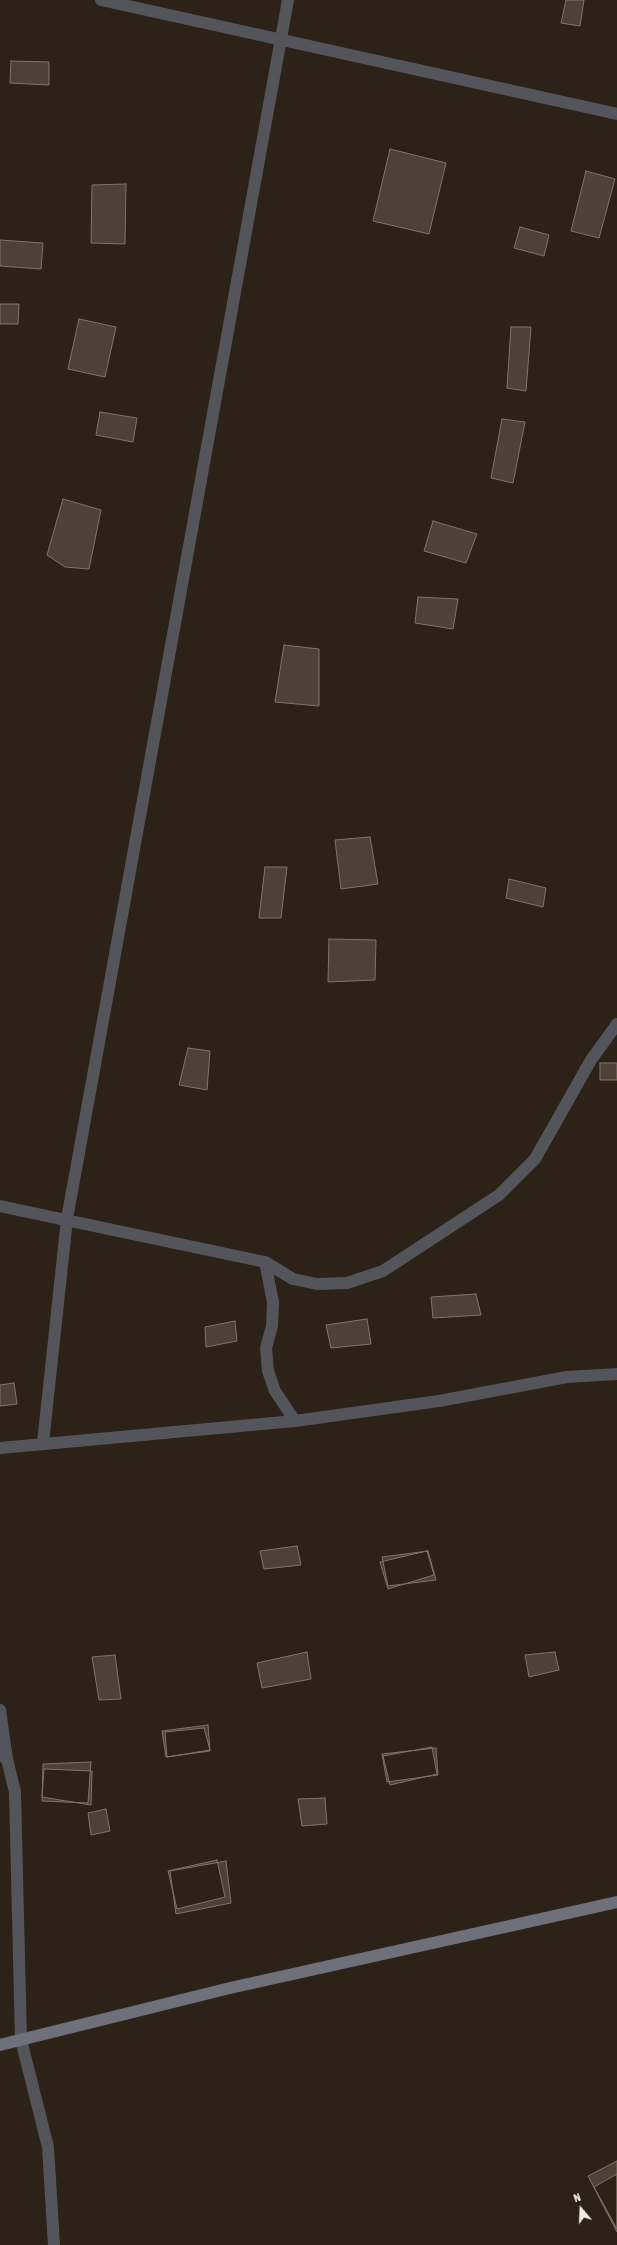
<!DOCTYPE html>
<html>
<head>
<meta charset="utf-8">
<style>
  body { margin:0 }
  #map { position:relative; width:617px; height:2245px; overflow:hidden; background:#2c2218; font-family:"Asap Condensed",sans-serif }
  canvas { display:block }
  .north { position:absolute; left:561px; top:2189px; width:40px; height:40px; -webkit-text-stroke:3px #22190f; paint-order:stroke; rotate:341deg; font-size:11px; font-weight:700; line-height:16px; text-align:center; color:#f5eee7 }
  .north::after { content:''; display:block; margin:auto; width:14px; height:18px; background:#f5eee7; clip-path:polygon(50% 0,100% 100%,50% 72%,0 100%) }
</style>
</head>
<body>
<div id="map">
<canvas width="617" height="2245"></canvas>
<div class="north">N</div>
</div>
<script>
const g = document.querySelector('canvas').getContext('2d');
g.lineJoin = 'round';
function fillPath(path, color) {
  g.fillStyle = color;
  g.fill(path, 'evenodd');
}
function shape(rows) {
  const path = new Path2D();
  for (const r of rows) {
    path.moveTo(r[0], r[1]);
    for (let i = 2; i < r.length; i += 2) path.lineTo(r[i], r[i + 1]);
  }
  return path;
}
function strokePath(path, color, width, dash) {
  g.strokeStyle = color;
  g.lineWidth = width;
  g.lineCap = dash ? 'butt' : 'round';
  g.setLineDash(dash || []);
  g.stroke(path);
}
const building = shape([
  [566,0,584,0,580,26,561,23,566,0],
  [11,61,49,62,49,85,10,83,11,61],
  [390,149,446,163,429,234,373,221,390,149],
  [586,171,615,179,599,238,571,231,586,171],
  [126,184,125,244,91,243,92,185,126,184],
  [520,227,549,235,544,256,514,248,520,227],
  [0,240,43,243,41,269,0,266,0,240],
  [0,304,19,304,18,324,0,324,0,304],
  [79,319,116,327,105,377,68,369,79,319],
  [511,327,531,327,526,391,507,388,511,327],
  [100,412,137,418,133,442,96,435,100,412],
  [502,419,525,422,513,483,491,478,502,419],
  [63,499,101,510,89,569,65,567,47,555,63,499],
  [433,521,477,534,466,563,424,551,433,521],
  [418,597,458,599,453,629,415,623,418,597],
  [284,645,319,649,319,706,275,702,284,645],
  [370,837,378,884,341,889,335,840,370,837],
  [265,867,287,867,281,918,259,918,265,867],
  [509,879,546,888,543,907,506,898,509,879],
  [329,939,376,940,375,980,328,982,329,939],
  [188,1048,210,1051,207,1090,179,1085,188,1048],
  [600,1063,617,1063,617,1080,600,1080,600,1063],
  [476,1294,481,1315,433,1318,431,1297,476,1294],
  [367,1319,371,1344,331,1348,326,1325,367,1319],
  [235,1321,237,1341,206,1347,205,1327,235,1321],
  [14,1383,17,1404,0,1406,0,1385,14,1383],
  [297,1546,301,1565,264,1569,260,1551,297,1546],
  [427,1551,434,1575,388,1589,380,1562,427,1551],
  [428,1551,436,1580,388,1586,382,1557,428,1551],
  [307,1652,311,1679,262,1688,257,1663,307,1652],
  [555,1652,559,1670,529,1677,525,1655,555,1652],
  [115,1655,121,1699,99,1700,92,1657,115,1655],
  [208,1725,210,1751,166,1757,162,1731,208,1725],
  [204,1728,210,1750,167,1757,165,1732,204,1728],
  [432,1747,437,1774,390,1785,383,1756,432,1747],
  [436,1748,438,1775,387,1782,382,1754,436,1748],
  [91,1762,88,1803,42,1801,43,1764,91,1762],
  [44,1769,92,1771,91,1805,42,1797,44,1769],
  [325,1798,327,1824,302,1826,298,1799,325,1798],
  [106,1809,110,1831,91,1835,88,1813,106,1809],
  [217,1860,225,1897,177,1909,168,1871,217,1860],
  [226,1861,231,1903,176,1914,170,1871,226,1861],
  [617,2161,617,2232,588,2176,617,2161],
  [617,2174,617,2229,594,2187,617,2174]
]);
fillPath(building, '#4d4237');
strokePath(building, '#817569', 1);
strokePath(shape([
  [101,0,617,114],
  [0,1206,265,1262,293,1279,317,1284,347,1283,383,1271,499,1195,535,1159,591,1060,617,1024],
  [265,1262,273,1302,272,1326,266,1348,268,1371,275,1391,295,1421],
  [43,1443,67,1219,288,0],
  [0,1448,295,1421,439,1401,567,1377,617,1374],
  [0,1710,7,1759],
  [0,1755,7,1759,15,1792,21,2040,48,2147,54,2245]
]), '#54555b', 12);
strokePath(shape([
  [0,2045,230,1988,617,1902]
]), '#6e707a', 12);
</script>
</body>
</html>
